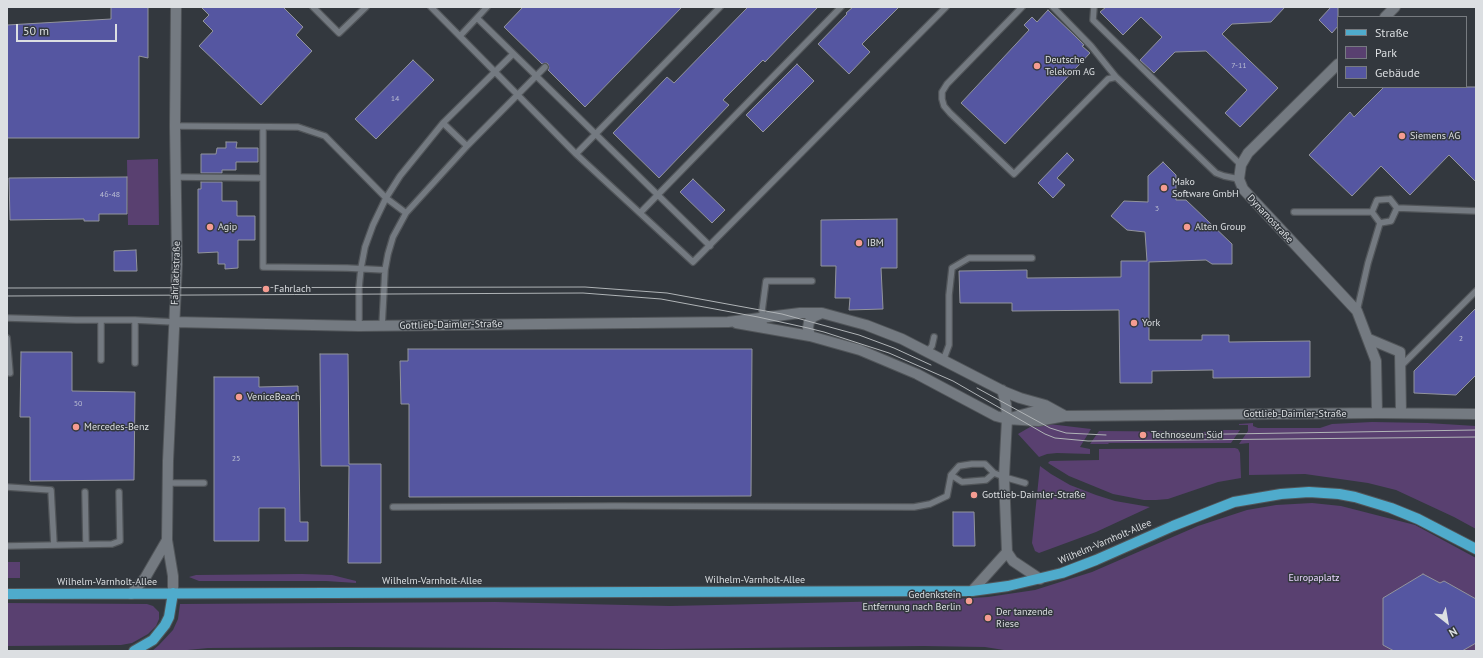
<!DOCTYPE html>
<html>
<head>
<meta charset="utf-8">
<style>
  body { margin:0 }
  #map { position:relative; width:1483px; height:658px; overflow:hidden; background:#33383e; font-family:"PT Sans",sans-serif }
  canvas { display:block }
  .frame { position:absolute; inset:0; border:8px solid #dcdfe2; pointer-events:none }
  .legend { position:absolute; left:1337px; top:16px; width:130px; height:72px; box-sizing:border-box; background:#33383e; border:1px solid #777b80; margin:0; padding:5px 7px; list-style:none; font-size:12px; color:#dcdfe2 }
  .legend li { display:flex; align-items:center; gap:8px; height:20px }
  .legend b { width:20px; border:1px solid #777b80 }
  .north { position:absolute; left:1427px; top:602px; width:40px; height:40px; -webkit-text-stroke:3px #33383e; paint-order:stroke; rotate:149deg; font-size:11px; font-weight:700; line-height:16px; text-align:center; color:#dcdfe2 }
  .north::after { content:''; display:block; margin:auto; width:14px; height:18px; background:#dcdfe2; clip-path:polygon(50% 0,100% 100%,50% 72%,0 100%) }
  .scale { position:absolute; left:16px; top:24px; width:101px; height:18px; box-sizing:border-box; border:2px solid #dcdfe2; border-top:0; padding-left:5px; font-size:12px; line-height:14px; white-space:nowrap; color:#dcdfe2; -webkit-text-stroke:3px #33383e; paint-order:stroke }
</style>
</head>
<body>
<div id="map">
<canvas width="1483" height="658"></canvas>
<div class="frame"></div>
<ul class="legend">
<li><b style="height:5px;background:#4fabcc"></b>Straße</li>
<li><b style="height:11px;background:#594070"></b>Park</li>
<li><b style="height:11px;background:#5556a1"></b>Gebäude</li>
</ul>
<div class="north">N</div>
<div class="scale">50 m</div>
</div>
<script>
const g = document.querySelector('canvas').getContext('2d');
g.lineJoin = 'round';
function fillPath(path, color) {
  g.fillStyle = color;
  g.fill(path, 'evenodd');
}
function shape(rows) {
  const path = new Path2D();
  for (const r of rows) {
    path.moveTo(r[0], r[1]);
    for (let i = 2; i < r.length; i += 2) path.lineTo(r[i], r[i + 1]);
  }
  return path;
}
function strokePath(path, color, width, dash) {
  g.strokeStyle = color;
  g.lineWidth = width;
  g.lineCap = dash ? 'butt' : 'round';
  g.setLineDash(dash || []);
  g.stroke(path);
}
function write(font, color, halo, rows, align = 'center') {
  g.font = font + ' "PT Sans",sans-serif';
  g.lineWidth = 3;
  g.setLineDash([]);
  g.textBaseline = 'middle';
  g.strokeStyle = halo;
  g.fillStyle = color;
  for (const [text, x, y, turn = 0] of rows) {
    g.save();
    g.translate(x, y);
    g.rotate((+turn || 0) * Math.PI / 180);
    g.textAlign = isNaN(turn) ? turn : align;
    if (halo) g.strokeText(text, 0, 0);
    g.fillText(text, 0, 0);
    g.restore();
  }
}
fillPath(shape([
  [158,159,159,225,128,225,127,160],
  [1372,422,1427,423,1476,426,1476,529,1454,517,1396,490,1368,483,1305,474,1249,475,1249,443,1239,444,1248,431,1248,425,1239,425,1239,424,1253,423,1253,426,1258,428,1320,428,1332,424],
  [1049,424,1091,429,1080,447,1090,449,1090,454,1057,453,1047,454,1039,457,1018,434,1030,427],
  [1220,430,1240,430,1231,443,1109,443,1108,444,1090,444,1099,431,1220,432],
  [1235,448,1238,449,1240,453,1241,478,1218,482,1168,499,1156,500,1144,500,1113,494,1069,476,1048,463,1050,461,1099,460,1099,449],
  [1040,466,1051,474,1070,485,1096,495,1115,501,1150,507,1096,532,1039,553,1035,551,1032,543],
  [1312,503,1341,506,1415,525,1476,558,1476,651,1010,651,985,647,923,646,662,649,346,647,208,648,177,651,152,651,159,645,173,630,178,619,180,604,495,602,670,606,940,600,988,597,1035,590,1092,572,1198,526,1247,510,1276,505],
  [7,562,20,562,20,578,7,578],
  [302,574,332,575,356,581,356,583,326,581,199,581,189,577,196,575],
  [7,603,147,604,153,606,159,612,159,619,156,626,148,634,132,643,121,645,7,646]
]), '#594070');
const building = shape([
  [111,7,148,7,148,58,139,56,139,138,7,138,7,25,111,19,111,7],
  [201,7,283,7,303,27,296,35,312,51,261,105,199,46,213,31,203,21,209,15,201,7],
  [523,7,682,7,585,107,548,70,549,68,548,64,546,63,542,64,504,27,523,7],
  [748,7,818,7,765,62,763,60,723,100,729,105,659,178,613,133,667,77,674,83,748,7],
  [853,7,899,7,862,44,870,52,849,74,818,44,847,14,846,13,853,7],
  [1106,7,1285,7,1271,22,1232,24,1222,34,1278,88,1240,127,1225,113,1247,90,1206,51,1175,52,1154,73,1140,60,1162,37,1141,17,1123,35,1100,12,1106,7],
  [1331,7,1338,7,1338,26,1332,33,1319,20,1331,7],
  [1048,10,1075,36,1084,45,1082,46,1090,53,1005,144,961,103,1029,30,1024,25,1032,17,1037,22,1048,10],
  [413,60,434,80,376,139,355,119,413,60],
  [797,64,814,81,763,132,746,115,797,64],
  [1384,87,1476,87,1476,182,1449,155,1410,195,1381,166,1352,196,1309,155,1350,112,1354,117,1384,87],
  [226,142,237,142,236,148,258,148,258,162,236,162,236,170,222,170,222,173,201,173,201,154,216,154,217,148,226,148,226,142],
  [1067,153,1074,160,1057,178,1065,185,1053,198,1038,183,1067,153],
  [1163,162,1176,175,1176,200,1186,200,1232,244,1232,264,1212,264,1206,260,1149,262,1149,340,1202,340,1202,335,1229,335,1229,342,1310,341,1310,377,1213,378,1213,370,1152,371,1152,383,1120,383,1119,310,1012,311,1012,303,960,303,959,271,1027,270,1027,278,1121,277,1121,261,1147,261,1145,232,1127,230,1111,216,1124,201,1148,202,1148,176,1163,162],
  [127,177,127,214,99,214,99,221,84,221,84,219,10,220,9,178,127,177],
  [693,179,725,210,712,223,680,192,693,179],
  [201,182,222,182,222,201,237,201,237,216,255,216,255,240,238,240,238,268,225,269,225,264,218,264,218,252,198,253,198,189,201,189,201,182],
  [897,219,897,268,881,268,883,309,849,310,850,298,835,298,836,266,821,266,821,220,897,219],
  [136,250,137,271,114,271,114,251,136,250],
  [1476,308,1476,375,1456,395,1414,393,1414,371,1476,308],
  [408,349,752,349,751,496,409,497,409,404,401,404,400,361,408,361,408,349],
  [21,352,72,352,72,391,135,392,134,480,30,481,30,417,20,417,21,352],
  [320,354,348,354,349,464,381,464,381,563,348,563,349,466,321,466,320,354],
  [214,377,259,377,259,387,298,386,300,522,308,522,308,541,285,541,285,508,259,508,259,541,214,541,214,377],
  [953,512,974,512,975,546,953,546,953,512],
  [1423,574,1440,583,1444,581,1476,599,1476,643,1462,651,1394,651,1383,645,1383,598,1423,574]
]);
fillPath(building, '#5556a1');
strokePath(building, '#92949c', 1);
const service = shape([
  [313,7,339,33,366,7],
  [431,7,576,154,693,262,946,7],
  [1022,7,947,84,942,92,942,99,944,106,950,113,1014,174,1108,79,1116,77],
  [1053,7,1091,46,1116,77,1216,173,1224,176,1239,179],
  [1094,7,1093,20,1241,165],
  [477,18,710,246],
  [460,36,487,7],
  [443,123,467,146],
  [175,126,298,127,325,136,386,198,406,213],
  [263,127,263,267,347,268,385,270],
  [576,154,720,7],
  [176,177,263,178],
  [1390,199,1397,208,1391,221,1380,223,1372,212,1377,200,1390,199],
  [1397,208,1476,211],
  [1294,212,1372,212],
  [640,213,841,7],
  [1357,311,1368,263,1380,223],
  [7,318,76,320,135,320,174,322],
  [101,320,101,360],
  [359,326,359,288,361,268,365,247,373,225,386,198,400,176,443,123,513,54],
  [382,326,385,270,388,254,393,237,406,213,467,146,545,67],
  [765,329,762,311,766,281,812,281],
  [7,338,10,373],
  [927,352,932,346,934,337],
  [943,361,949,345,949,295,952,268,969,258,1032,258],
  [135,363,135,320],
  [1400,367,1476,291],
  [951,475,962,482,986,480,994,473],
  [167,483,204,483],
  [7,487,51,490,54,545],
  [85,492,86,544],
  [393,507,615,506,914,507,930,504,947,496,951,475,959,466,972,464,985,464,994,473,1004,477,1025,483],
  [7,546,112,544,120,541,119,492]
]);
const minor = shape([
  [1385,17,1395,7],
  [1338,64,1248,153,1241,165,1239,179,1243,189,1357,311,1376,361,1377,413],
  [174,322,359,326,728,322,800,313,822,313,866,325,902,339,1005,392,1020,398,1045,405,1065,416],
  [736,323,810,336,860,350,917,374,996,416,1007,419,1038,421,1065,416,1377,413,1476,414],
  [810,336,808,328,809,322,813,317,822,313],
  [1369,339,1400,352,1401,413],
  [1002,390,1006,404,1007,419,1004,477,1007,552,1013,561,1040,579],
  [1010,418,1032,412,1047,412,1055,414],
  [972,591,1007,552],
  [173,593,173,576,167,540,168,461,177,264,175,126,176,7],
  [131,594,145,578,167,540]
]);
const primary = shape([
  [7,594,972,591,1008,586,1062,573,1096,560,1173,526,1234,502,1281,494,1309,492,1339,494,1355,497,1391,508,1418,519,1476,549],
  [134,651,153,640,165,625,169,617,173,593]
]);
strokePath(service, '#515559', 8);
strokePath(minor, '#515559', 12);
strokePath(primary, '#515559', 12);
strokePath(service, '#747a81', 5.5);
strokePath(minor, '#747a81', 10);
strokePath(primary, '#4fabcc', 10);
strokePath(shape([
  [7,288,585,287,667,293,782,314,859,335,894,348,931,365],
  [7,296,583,293,661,299,758,317,808,328,824,332,889,353,953,381,1045,434,1055,438,1088,441,1476,437],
  [977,388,1050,428,1066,433,1106,435],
  [1166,435,1476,430]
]), '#b0b4b7', 1);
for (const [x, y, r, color] of [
  [1037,66,4,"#f59c91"],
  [1402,136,4,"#f59c91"],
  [1164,188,4,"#f59c91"],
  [210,227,4,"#f59c91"],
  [1187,227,4,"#f59c91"],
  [859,243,4,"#f59c91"],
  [266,289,4,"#f59c91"],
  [1134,323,4,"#f59c91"],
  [239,397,4,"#f59c91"],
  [76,427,4,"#f59c91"],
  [1143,435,4,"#f59c91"],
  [974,495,4,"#f59c91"],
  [969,601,4,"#f59c91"],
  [988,618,4,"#f59c91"]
]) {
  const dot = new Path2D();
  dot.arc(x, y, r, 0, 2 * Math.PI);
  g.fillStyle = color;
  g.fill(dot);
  strokePath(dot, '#33383e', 1.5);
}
write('8px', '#babdd2', null, [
  ["7-11",1239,66],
  ["14",395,99],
  ["46-48",110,195],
  ["3",1157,209],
  ["2",1461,339],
  ["50",78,404],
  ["25",236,459]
]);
write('10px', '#dcdfe2', '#33383e', [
  ["Deutsche",1045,60],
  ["Telekom AG",1045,72],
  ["Siemens AG",1410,136],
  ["Mako",1172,182],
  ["Software GmbH",1172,194],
  ["Agip",218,227],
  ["Alten Group",1195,227],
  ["IBM",867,243],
  ["Fahrlach",274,289],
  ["York",1142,323],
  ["VeniceBeach",247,397],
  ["Mercedes-Benz",84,427],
  ["Technoseum Süd",1151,435],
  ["Gottlieb-Daimler-Straße",982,495],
  ["Gedenkstein",961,595,"right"],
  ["Entfernung nach Berlin",961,607,"right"],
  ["Der tanzende",996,612],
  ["Riese",996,624]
], 'left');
write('10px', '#dcdfe2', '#33383e', [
  ["Dynamostraße",1270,219,47],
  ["Fahrlachstraße",176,273,-88],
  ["Gottlieb-Daimler-Straße",451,325,-1],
  ["Gottlieb-Daimler-Straße",1295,414],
  ["Wilhelm-Varnholt-Allee",1105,542,-23],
  ["Wilhelm-Varnholt-Allee",755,580],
  ["Wilhelm-Varnholt-Allee",432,581],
  ["Wilhelm-Varnholt-Allee",107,582]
]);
write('10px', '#e9d5fe', '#33383e', [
  ["Europaplatz",1314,578]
]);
</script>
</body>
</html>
